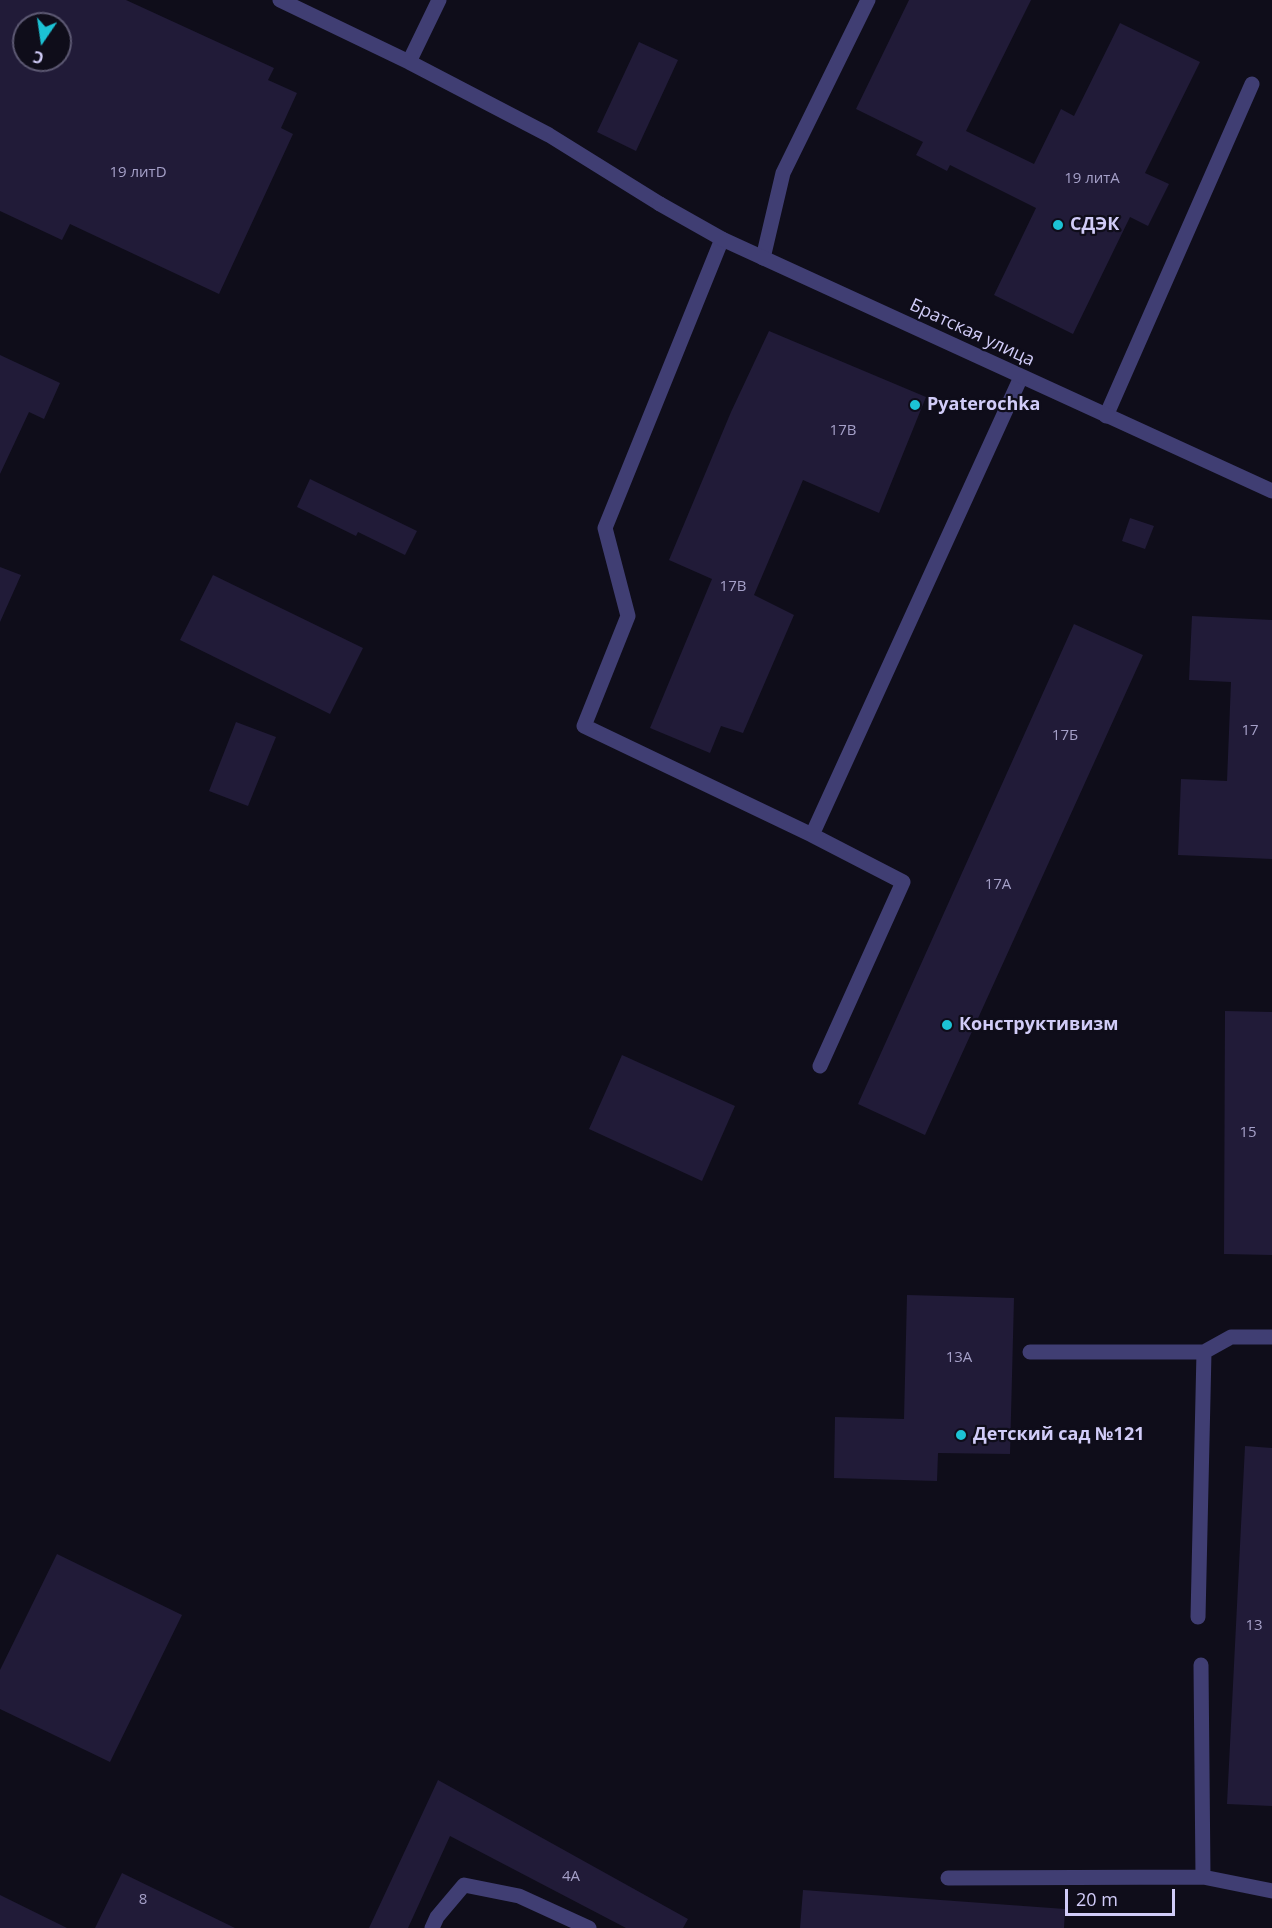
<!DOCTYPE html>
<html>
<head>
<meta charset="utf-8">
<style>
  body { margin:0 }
  #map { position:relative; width:1272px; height:1928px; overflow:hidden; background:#0f0d1a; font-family:"Open Sans",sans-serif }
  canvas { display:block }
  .north { position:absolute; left:12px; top:12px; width:60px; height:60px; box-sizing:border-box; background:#0f0d1a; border:2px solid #5d5973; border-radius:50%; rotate:193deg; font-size:16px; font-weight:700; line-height:24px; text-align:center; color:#d1ccf8 }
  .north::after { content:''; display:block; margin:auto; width:21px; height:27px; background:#1cc2d5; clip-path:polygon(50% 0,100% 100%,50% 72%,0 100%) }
  .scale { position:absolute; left:1065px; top:1889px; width:110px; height:27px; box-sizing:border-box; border:3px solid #d1ccf8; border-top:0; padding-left:8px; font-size:18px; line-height:21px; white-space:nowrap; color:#d1ccf8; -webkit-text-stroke:4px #0f0d1a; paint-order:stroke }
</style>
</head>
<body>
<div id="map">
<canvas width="1272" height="1928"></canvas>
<div class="north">С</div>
<div class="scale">20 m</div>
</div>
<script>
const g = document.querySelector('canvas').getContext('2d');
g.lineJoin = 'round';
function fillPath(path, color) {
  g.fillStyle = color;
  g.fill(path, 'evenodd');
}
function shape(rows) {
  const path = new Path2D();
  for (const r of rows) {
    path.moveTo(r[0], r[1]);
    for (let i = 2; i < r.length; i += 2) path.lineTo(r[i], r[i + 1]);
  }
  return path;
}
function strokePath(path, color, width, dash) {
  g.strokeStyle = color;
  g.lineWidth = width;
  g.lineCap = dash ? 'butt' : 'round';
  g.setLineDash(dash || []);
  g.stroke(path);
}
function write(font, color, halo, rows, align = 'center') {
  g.font = font + ' "Open Sans",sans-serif';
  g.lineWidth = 4.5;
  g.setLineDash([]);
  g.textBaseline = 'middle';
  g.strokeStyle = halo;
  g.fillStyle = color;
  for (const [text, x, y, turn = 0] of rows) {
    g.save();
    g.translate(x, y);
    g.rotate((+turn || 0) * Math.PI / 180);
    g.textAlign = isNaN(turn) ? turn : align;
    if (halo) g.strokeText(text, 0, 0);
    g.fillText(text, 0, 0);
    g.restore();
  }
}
fillPath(shape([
  [0,0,126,0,274,68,268,80,297,93,281,128,293,134,219,294,70,224,62,240,0,211],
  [24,24,60,24,60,60,24,60],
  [909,0,1031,0,966,131,1034,164,1061,109,1074,116,1120,23,1200,62,1145,173,1169,184,1148,226,1130,217,1073,334,994,295,1036,208,950,165,947,171,916,155,923,142,856,109],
  [639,42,678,60,636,151,597,132],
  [769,331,926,397,879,513,803,480,754,595,794,615,743,733,721,726,710,753,650,728,712,579,669,560,731,412],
  [0,355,60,383,44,419,29,412,0,474],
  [310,479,417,531,405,555,358,532,356,536,297,507],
  [1130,518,1154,526,1145,549,1122,541],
  [0,567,21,575,0,622],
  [213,575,363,648,330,714,180,640],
  [1192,616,1272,620,1272,859,1178,855,1181,779,1227,781,1231,682,1189,680],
  [1074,624,1143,655,925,1135,858,1104],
  [236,722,276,737,248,806,209,791],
  [1225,1011,1272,1012,1272,1255,1224,1254],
  [622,1055,735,1106,702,1181,589,1129],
  [907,1295,1014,1298,1010,1454,938,1453,937,1481,834,1478,835,1417,904,1419],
  [1245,1446,1272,1448,1272,1806,1227,1804],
  [57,1554,182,1615,110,1762,0,1709,0,1670],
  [438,1780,688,1919,683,1928,626,1928,450,1836,408,1928,369,1928],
  [122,1873,235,1928,95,1928],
  [803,1890,1065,1909,1064,1928,800,1928],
  [0,1895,67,1928,0,1928]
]), '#211b38');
strokePath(shape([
  [280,0,409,62,549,135,660,204],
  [409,62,439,0],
  [722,239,605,528,628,616,584,726,812,835,1021,377],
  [763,258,783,173,868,0],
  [1106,416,1252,84],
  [812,835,903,882,820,1066],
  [1030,1352,1204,1352],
  [1198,1617,1204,1352,1231,1337,1272,1337],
  [1201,1665,1203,1877],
  [948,1878,1203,1877,1272,1891],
  [432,1928,437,1917,464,1885,519,1896,589,1928]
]), '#403e73', 15);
strokePath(shape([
  [660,204,722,239,1272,491]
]), '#403e73', 15);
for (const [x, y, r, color] of [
  [1058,225,6,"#1cc2d5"],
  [915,405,6,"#1cc2d5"],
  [947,1025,6,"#1cc2d5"],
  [961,1435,6,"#1cc2d5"]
]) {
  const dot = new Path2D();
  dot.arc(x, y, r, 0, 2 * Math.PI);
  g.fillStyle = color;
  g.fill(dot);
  strokePath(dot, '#0f0d1a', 2);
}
write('15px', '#a5a0c8', null, [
  ["19 литD",138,173],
  ["19 литА",1092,179],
  ["17В",843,431],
  ["17В",733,587],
  ["17",1250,731],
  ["17Б",1065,736],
  ["17А",998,885],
  ["15",1248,1133],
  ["13А",959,1358],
  ["13",1254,1626],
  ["4А",571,1877],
  ["8",143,1900]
]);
write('bold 18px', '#d1ccf8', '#0f0d1a', [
  ["СДЭК",1070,225],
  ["Pyaterochka",927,405],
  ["Конструктивизм",959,1025],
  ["Детский сад №121",973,1435]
], 'left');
write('18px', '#d1ccf8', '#0f0d1a', [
  ["Братская улица",972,333,25]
]);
</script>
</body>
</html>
